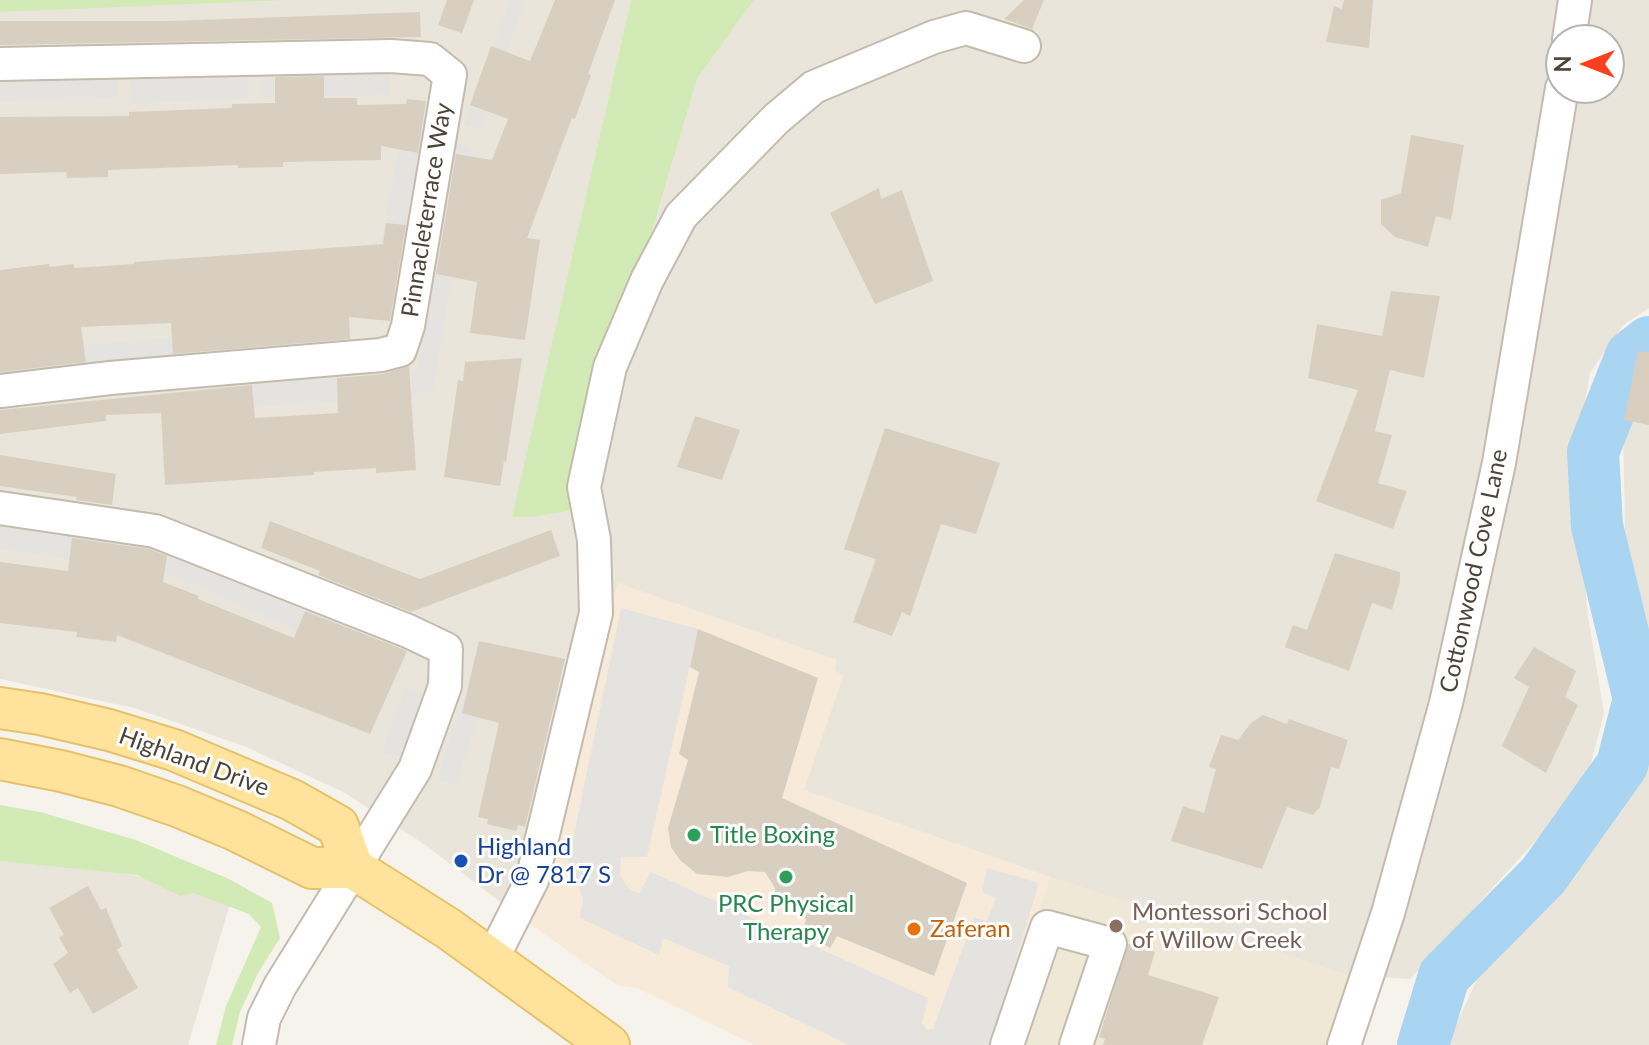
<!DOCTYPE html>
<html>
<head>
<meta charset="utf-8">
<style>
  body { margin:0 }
  #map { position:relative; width:1649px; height:1045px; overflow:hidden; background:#f6f3ec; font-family:Lato,sans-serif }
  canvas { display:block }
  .north { position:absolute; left:1545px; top:24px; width:80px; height:80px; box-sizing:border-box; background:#fff; border:2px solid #b7b4b0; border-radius:50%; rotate:270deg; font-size:22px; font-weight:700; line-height:32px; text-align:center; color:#4b4439 }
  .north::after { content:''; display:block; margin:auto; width:28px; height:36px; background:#fc3f1d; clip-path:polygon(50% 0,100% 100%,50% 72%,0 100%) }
</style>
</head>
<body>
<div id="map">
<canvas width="1649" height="1045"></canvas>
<div class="north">N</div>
</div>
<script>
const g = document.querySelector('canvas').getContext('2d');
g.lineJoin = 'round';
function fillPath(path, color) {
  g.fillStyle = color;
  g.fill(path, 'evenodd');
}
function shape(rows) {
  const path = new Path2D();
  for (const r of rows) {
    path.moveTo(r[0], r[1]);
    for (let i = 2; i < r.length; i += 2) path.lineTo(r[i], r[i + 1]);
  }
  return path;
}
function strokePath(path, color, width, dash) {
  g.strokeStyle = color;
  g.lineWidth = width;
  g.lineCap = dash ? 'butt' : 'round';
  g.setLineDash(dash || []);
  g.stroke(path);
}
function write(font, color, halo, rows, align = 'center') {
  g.font = font + ' Lato,sans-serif';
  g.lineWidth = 6;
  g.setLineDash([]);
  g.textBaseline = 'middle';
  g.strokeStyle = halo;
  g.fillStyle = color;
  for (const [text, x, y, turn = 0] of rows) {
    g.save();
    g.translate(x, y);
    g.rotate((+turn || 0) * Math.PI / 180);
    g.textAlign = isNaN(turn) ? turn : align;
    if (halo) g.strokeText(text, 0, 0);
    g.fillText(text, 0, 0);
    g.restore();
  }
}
fillPath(shape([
  [0,0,631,0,513,517,534,517,569,511,697,79,754,0,1649,0,1649,308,1623,325,1590,373,1575,461,1588,617,1604,713,1585,786,1410,979,1346,975,1050,877,803,790,843,676,618,583,531,925,424,844,345,793,244,746,134,708,0,679],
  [1561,40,1609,40,1609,88,1561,88],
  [1649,354,1649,672,1626,571,1623,424,1623,397,1640,361],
  [1649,717,1649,1045,1450,1045,1454,1029,1488,956,1562,883,1607,831,1635,762],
  [0,854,206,887,230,904,188,1045,0,1045]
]), '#eae5da');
fillPath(shape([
  [618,583,837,660,835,670,843,676,804,790,1050,877,993,1045,755,1045,637,988,617,985,531,925]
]), '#f7ead8');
fillPath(shape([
  [1050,877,1346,975,1353,975,1330,1045,993,1045]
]), '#efe8d6');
fillPath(shape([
  [0,0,286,0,0,12],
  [631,0,754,0,697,79,569,511,534,517,512,517],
  [0,805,40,812,136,840,229,879,272,903,280,938,258,973,240,1012,232,1045,216,1045,226,1006,261,927,249,914,193,893,180,896,137,875,0,861]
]), '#d2eab5');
fillPath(shape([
  [510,0,525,1,479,130,465,125],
  [389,74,389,95,263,97,263,77],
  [248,75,249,99,132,104,131,80],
  [118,77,118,98,0,102,0,80],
  [408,101,428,105,388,319,367,315],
  [455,142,472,149,432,395,198,411,196,387,417,372],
  [350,319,349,346,0,379,0,354],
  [0,525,171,551,408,652,395,672,166,574,0,549],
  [621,608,698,629,647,857,621,857,620,876,629,889,639,894,651,872,928,998,922,1023,926,1029,933,1029,974,918,987,921,996,898,982,892,987,868,1039,883,990,1045,849,1045,728,987,729,966,663,938,659,955,580,918,583,899,580,890,566,873],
  [479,650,497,656,456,785,438,780],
  [406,687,427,695,403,759,382,752]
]), '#e5e3e0');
strokePath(shape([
  [1423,1045,1444,976,1543,876,1622,765,1639,699,1597,526,1593,452,1631,356,1649,342]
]), '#a9d4f2', 52);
fillPath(shape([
  [447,0,474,0,462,33,438,25],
  [555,0,615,0,588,74,591,75,575,119,572,118,527,238,540,240,525,340,470,333,477,282,436,274,456,154,492,160,508,119,470,105,491,46,530,61],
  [1024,0,1044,0,1032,29,1004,19],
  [1344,0,1373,0,1369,48,1326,42,1334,6,1342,9],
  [420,12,421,37,0,45,0,21,170,21],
  [324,76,324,98,357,98,357,105,406,104,407,99,426,101,418,153,381,146,381,160,283,162,283,167,238,168,238,165,108,170,108,177,67,178,66,172,0,174,0,117,129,116,129,112,232,108,232,104,275,103,275,77],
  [1411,135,1464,145,1451,220,1436,216,1428,247,1395,237,1381,224,1381,200,1401,193],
  [879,188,881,199,902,190,933,281,875,304,830,213],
  [386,223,406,225,390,321,349,317,350,339,173,354,171,323,81,327,86,362,0,372,0,270,49,264,50,267,74,264,74,268,134,264,134,262,383,244],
  [1391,291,1440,296,1424,378,1390,370,1375,431,1392,435,1378,483,1407,491,1393,529,1316,501,1358,390,1308,378,1317,324,1382,336],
  [1638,351,1649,352,1649,425,1624,420],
  [522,358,506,462,504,461,500,486,444,477,458,380,463,381,465,362],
  [409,366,416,470,376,473,376,468,314,472,314,475,165,485,161,413,106,415,106,421,0,434,0,410,252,385,255,418,338,413,337,378,383,374],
  [695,416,740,430,722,480,677,467],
  [885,428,1000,463,976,534,941,524,910,616,902,612,892,636,853,622,876,559,844,549],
  [0,455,116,474,112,505,76,500,77,497,0,486],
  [270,521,420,579,551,530,560,556,411,612,318,575,320,571,261,548],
  [72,538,150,549,167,556,163,582,199,596,198,599,294,638,305,611,407,651,370,734,117,635,116,642,76,637,77,632,0,623,0,562,68,571],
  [1335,553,1400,572,1400,582,1392,610,1372,603,1349,671,1285,647,1293,625,1307,630],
  [698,629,818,678,782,798,967,883,934,976,837,936,830,948,803,931,806,919,775,905,775,888,765,872,748,871,728,877,697,874,680,860,671,847,668,828,688,760,679,754,699,672,690,667],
  [479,641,565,659,525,827,518,825,516,831,487,824,488,819,478,817,499,723,462,713],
  [1534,647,1576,671,1565,697,1578,705,1546,773,1502,746,1529,687,1514,678],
  [1263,715,1287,724,1289,719,1348,740,1339,769,1331,767,1320,807,1313,815,1287,807,1262,869,1171,841,1183,806,1204,813,1216,769,1209,767,1221,735,1238,740,1251,723],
  [88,886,101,910,106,908,122,946,117,950,138,988,93,1014,78,988,70,993,53,964,68,953,59,937,64,935,49,908],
  [1128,944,1155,952,1148,975,1219,997,1202,1045,1103,1045,1105,1039,1099,1037]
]), '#d8cfc1');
const minor = shape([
  [1569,40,1575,0],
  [0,64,391,56,430,59,450,75,408,326,400,350,381,355,110,378,0,391],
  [0,508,155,531,408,631,446,649,445,686,415,769,280,986,264,1018,259,1045],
  [491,961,532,880,596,613,594,540,584,487,610,367,647,280,681,216,776,119,814,87,934,37,966,28,1024,46],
  [1007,1045,1047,927,1110,944,1076,1045],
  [1344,1045,1388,913,1446,703,1499,463,1562,88]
]);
const major = shape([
  [0,708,40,714,109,730,174,750,292,800,338,826,353,868],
  [0,759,61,771,119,786,177,806,235,830,312,868,353,868,449,929,609,1045]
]);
strokePath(minor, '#c2bbae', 36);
strokePath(major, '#e6c16a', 44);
strokePath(minor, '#fff', 32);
strokePath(major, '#ffe39c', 40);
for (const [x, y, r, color] of [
  [694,835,8,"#2e9e5b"],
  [461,861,8,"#1a4fb4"],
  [786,877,8,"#2e9e5b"],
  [1116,926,8,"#8d6e63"],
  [914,929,8,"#e8710a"]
]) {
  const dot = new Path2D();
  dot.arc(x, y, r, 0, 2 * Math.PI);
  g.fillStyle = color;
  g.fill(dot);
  strokePath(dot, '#fff', 3);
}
write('24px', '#4b4439', '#fff', [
  ["Pinnacleterrace Way",427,210,-81],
  ["Cottonwood Cove Lane",1474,571,-78],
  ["Highland Drive",194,762,20]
]);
write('24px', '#27864d', '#fff', [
  ["Title Boxing",710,835],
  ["PRC Physical",786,904,"center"],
  ["Therapy",786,932,"center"]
], 'left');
write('24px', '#164399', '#fff', [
  ["Highland",477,847],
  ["Dr @ 7817 S",477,875]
], 'left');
write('24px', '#785e54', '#fff', [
  ["Montessori School",1132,912],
  ["of Willow Creek",1132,940]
], 'left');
write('24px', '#c56008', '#fff', [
  ["Zaferan",930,929]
], 'left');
</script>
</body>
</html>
